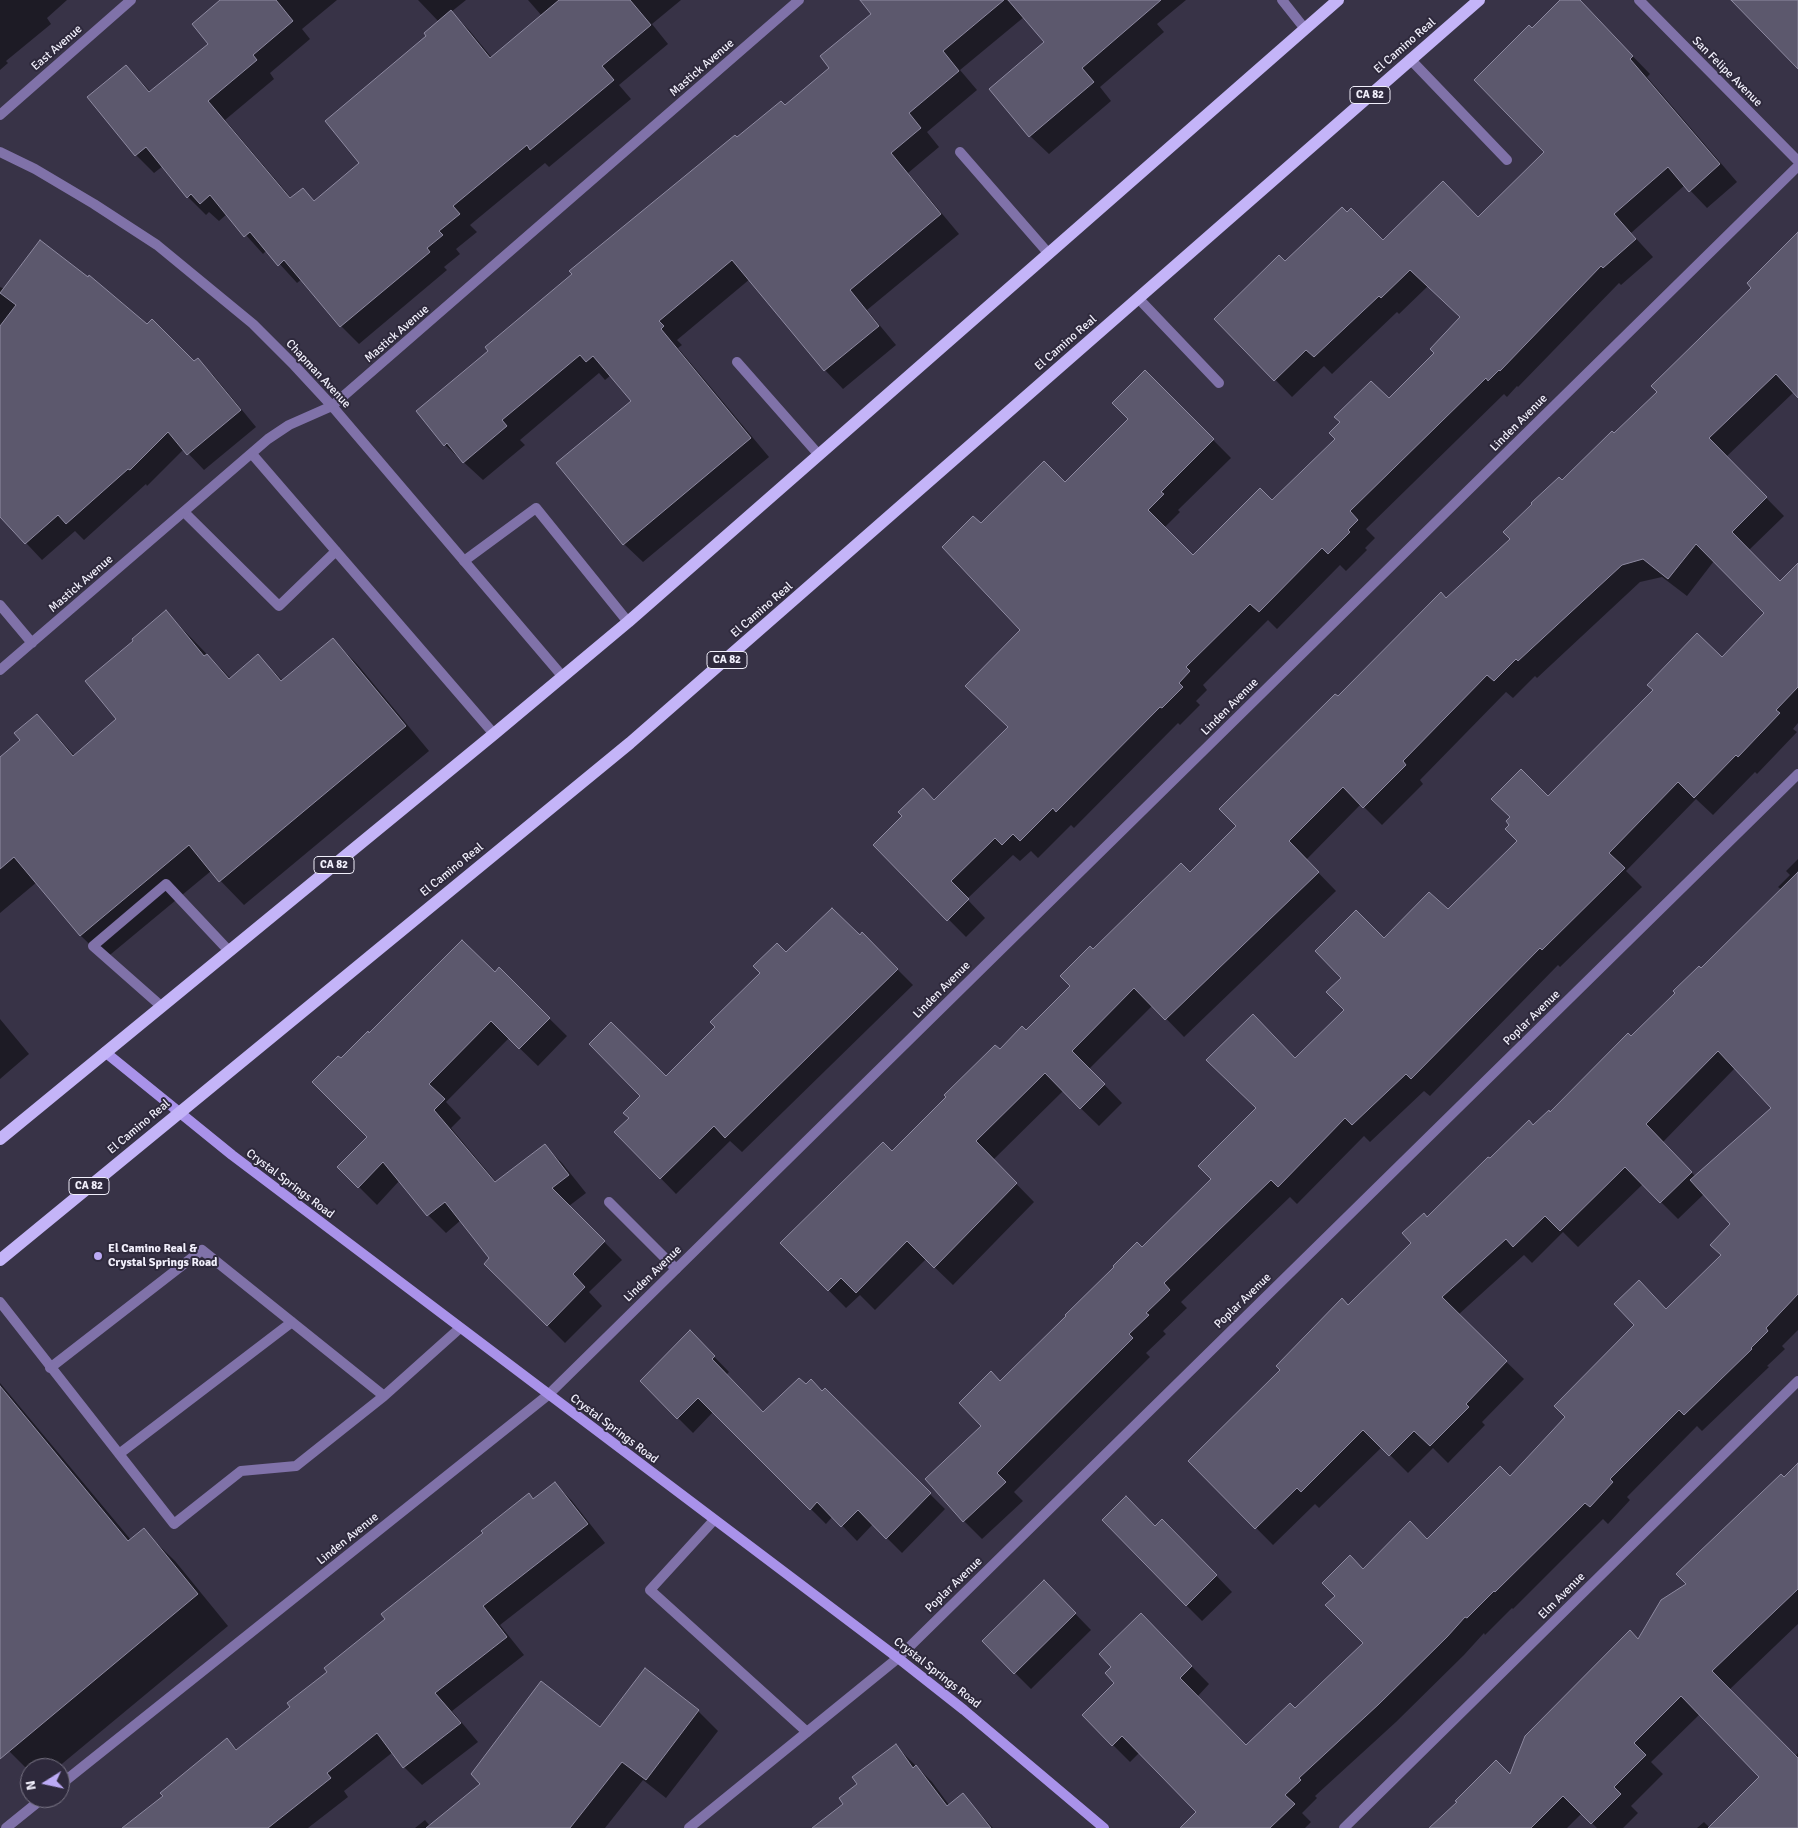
<!DOCTYPE html>
<html>
<head>
<meta charset="utf-8">
<style>
  body { margin:0 }
  #map { position:relative; width:1798px; height:1828px; overflow:hidden; background:#383347; font-family:Signika,sans-serif }
  canvas { display:block }
  .north { position:absolute; left:20px; top:1758px; width:50px; height:50px; box-sizing:border-box; background:#2e293c; border:1px solid #7c7888; border-radius:50%; rotate:260deg; font-size:14px; font-weight:700; line-height:20px; text-align:center; color:#f1effb }
  .north::after { content:''; display:block; margin:auto; width:18px; height:22px; background:#bcaaf5; clip-path:polygon(50% 0,100% 100%,50% 72%,0 100%) }
</style>
</head>
<body>
<div id="map">
<canvas width="1798" height="1828"></canvas>
<div class="north">N</div>
</div>
<script>
const g = document.querySelector('canvas').getContext('2d');
g.lineJoin = 'round';
function fillPath(path, color) {
  g.fillStyle = color;
  g.fill(path, 'evenodd');
}
function shape(rows) {
  const path = new Path2D();
  for (const r of rows) {
    path.moveTo(r[0], r[1]);
    for (let i = 2; i < r.length; i += 2) path.lineTo(r[i], r[i + 1]);
  }
  return path;
}
function strokePath(path, color, width, dash) {
  g.strokeStyle = color;
  g.lineWidth = width;
  g.lineCap = dash ? 'butt' : 'round';
  g.setLineDash(dash || []);
  g.stroke(path);
}
function write(font, color, halo, rows, align = 'center') {
  g.font = font + ' Signika,sans-serif';
  g.lineWidth = 4;
  g.setLineDash([]);
  g.textBaseline = 'middle';
  g.strokeStyle = halo;
  g.fillStyle = color;
  for (const [text, x, y, turn = 0] of rows) {
    g.save();
    g.translate(x, y);
    g.rotate((+turn || 0) * Math.PI / 180);
    g.textAlign = isNaN(turn) ? turn : align;
    if (halo) g.strokeText(text, 0, 0);
    g.fillText(text, 0, 0);
    g.restore();
  }
}
fillPath(shape([
  [0,0,67,0,47,18,51,24,6,61,8,63,0,70],
  [222,0,337,0,302,29,310,39,270,73,274,79,225,120,292,199,315,202,361,163,428,36,439,22,418,0,466,0,451,12,469,30,492,58,542,16,528,0,681,0,652,24,668,44,619,85,631,99,549,167,545,163,470,225,477,232,456,249,460,254,444,267,447,270,359,344,341,326,302,279,297,283,267,250,263,254,227,214,219,221,209,212,206,215,188,197,163,166,154,173,136,155,126,67,151,92,210,44],
  [882,0,1186,0,1157,24,1164,32,1100,87,1111,101,1049,154,1030,136,991,89,1045,42,1024,17,960,70,977,90,927,132,939,147,908,173,959,234,867,310,896,345,843,389,825,370,750,279,677,340,682,345,678,348,769,457,643,562,624,544,632,401,611,375,605,380,599,373,520,440,525,445,483,480,445,445,737,139,785,106,831,68],
  [1562,0,1578,0,1650,74,1647,77,1737,182,1707,208,1685,185,1631,233,1653,257,1621,285,1619,283,1518,387,1517,386,1507,397,1504,394,1366,529,1375,538,1365,548,1367,550,1346,571,1340,565,1277,629,1268,620,1203,685,1207,690,1196,701,1200,705,1180,725,1178,723,1074,828,1071,825,1038,858,1031,851,1020,861,1013,855,967,899,985,918,966,937,875,845,934,801,1009,727,1022,630,981,525,1065,484,1130,419,1145,371,1231,458,1178,510,1180,512,1164,528,1193,557,1272,502,1389,399,1435,353,1462,318,1428,286,1399,314,1397,312,1332,374,1324,366,1292,397,1216,319,1285,263,1384,242,1479,219,1545,152,1532,30],
  [1798,244,1798,396,1794,392,1726,457,1784,516,1749,550,1781,583,1798,564,1798,723,1793,729,1797,732,1757,774,1755,772,1713,815,1696,799,1626,871,1642,887,1560,967,1558,965,1430,1096,1424,1091,1370,1142,1364,1136,1297,1204,1290,1197,1181,1302,1187,1308,1163,1331,1166,1334,1146,1353,1150,1357,1014,1492,1023,1501,982,1539,964,1521,983,1426,1000,1382,1142,1249,1213,1179,1257,1109,1295,1059,1346,1010,1384,940,1448,911,1519,841,1548,797,1722,659,1765,613,1714,561,1687,596,1662,577,1640,582,1537,678,1535,676,1513,698,1506,692,1420,780,1423,784,1382,825,1361,804,1306,860,1336,891,1184,1037,1153,1005,1089,1069,1122,1103,1099,1126,1063,1091,993,1160,1034,1202,953,1285,926,1259,875,1310,860,1295,846,1308,782,1243,892,1153,1000,1051,1026,1032,1072,986,1093,951,1190,873,1238,826,1338,698,1512,539,1562,482,1659,392],
  [0,287,194,363,198,360,214,376,256,427,204,470,184,449,147,486,146,484,84,540,75,531,42,560,0,515],
  [166,612,231,679,258,656,283,681,333,640,357,664,429,751,244,905,211,871,105,959,81,936,37,882,0,913,0,759,22,740,37,715,75,756,118,719,135,641],
  [1798,859,1798,1112,1735,1068,1662,1143,1696,1177,1798,1145,1798,1330,1782,1346,1785,1349,1767,1366,1769,1367,1702,1431,1697,1426,1627,1497,1630,1500,1608,1524,1603,1519,1513,1609,1512,1608,1485,1635,1484,1633,1464,1655,1396,1722,1315,1796,1317,1798,1302,1813,1311,1822,1305,1828,1206,1828,1198,1812,1140,1752,1130,1762,1083,1715,1116,1683,1113,1667,1141,1615,1209,1684,1197,1697,1246,1747,1295,1709,1365,1643,1363,1571,1427,1540,1510,1478,1666,1310,1722,1256,1732,1224,1704,1194,1678,1219,1643,1184,1578,1247,1563,1232,1532,1263,1524,1255,1458,1315,1524,1379,1482,1422,1485,1425,1448,1463,1433,1448,1408,1473,1382,1447,1319,1508,1315,1504,1273,1545,1190,1461,1412,1243,1428,1219,1490,1160,1550,1113,1702,970,1782,890,1778,887,1790,875,1786,871],
  [862,934,913,985,742,1152,730,1141,676,1194,616,1132,666,1078,786,954,860,937],
  [499,969,567,1036,538,1066,509,1038,446,1102,461,1118,451,1128,497,1183,544,1145,562,1163,586,1193,569,1206,622,1260,589,1292,602,1306,565,1343,486,1264,491,1259,461,1220,446,1233,428,1215,400,1180,377,1205,339,1167,368,1137,341,1060,369,1035,495,974],
  [0,1019,29,1054,0,1079],
  [690,1332,729,1372,726,1375,763,1414,806,1386,822,1392,825,1390,945,1509,902,1553,873,1524,857,1541,833,1516,826,1524,713,1412,693,1433,641,1381],
  [0,1383,131,1540,143,1530,175,1561,228,1626,57,1768,30,1768,30,1772,9,1751,0,1751],
  [1798,1465,1798,1624,1729,1690,1795,1756,1798,1753,1798,1828,1697,1828,1704,1822,1710,1828,1761,1777,1700,1714,1651,1762,1663,1774,1631,1806,1638,1813,1623,1828,1597,1828,1582,1813,1567,1828,1431,1828,1510,1776,1638,1641,1688,1584],
  [555,1483,572,1501,605,1543,500,1625,524,1655,452,1711,478,1742,422,1785,404,1767,393,1752,344,1791,348,1797,308,1828,124,1828,164,1796,227,1740,238,1750,292,1707,329,1672],
  [1155,1527,1178,1536,1232,1592,1202,1621,1186,1605],
  [1060,1598,1091,1630,1031,1689,1015,1673],
  [645,1670,698,1711,718,1731,666,1798,643,1780,605,1828,415,1828,425,1820,430,1826,481,1784,600,1729],
  [896,1746,932,1782,949,1805,963,1795,993,1828,839,1828,845,1804,859,1784]
]), '#0007');
const building = shape([
  [220,0,276,0,293,21,253,55,257,60,208,101,290,198,303,188,314,201,359,163,325,121,426,36,424,33,451,10,490,58,559,0,630,0,651,25,602,66,614,80,530,150,527,145,453,206,460,214,439,231,443,235,427,248,430,252,340,327,284,260,278,266,250,232,244,237,210,195,200,204,191,194,187,198,146,147,135,156,87,97,126,65,149,92,208,44,192,24,220,0],
  [860,0,1004,0,943,51,959,71,909,113,921,128,891,153,941,214,850,290,879,326,824,371,732,260,659,321,664,326,661,329,751,438,623,545,556,463,631,401,593,356,586,362,580,355,502,420,507,426,463,463,447,443,444,446,416,411,488,351,485,347,572,274,569,271,735,135,737,137,781,101,785,105,829,68,820,56,871,14,860,0],
  [1008,0,1161,0,1082,68,1094,82,1029,137,989,89,1044,42,1008,0],
  [1560,0,1580,0,1633,56,1630,59,1720,164,1689,192,1668,167,1614,214,1636,239,1603,268,1601,266,1500,371,1499,370,1488,381,1486,378,1350,511,1358,520,1348,530,1350,532,1328,554,1322,548,1259,612,1250,604,1186,667,1190,671,1179,683,1183,687,1162,708,1160,707,1056,812,1053,808,1020,841,1013,834,1002,845,995,838,951,881,969,899,947,921,873,845,902,816,898,812,923,788,934,800,1008,727,965,686,1020,630,942,547,973,516,981,523,1044,461,1065,482,1128,419,1112,403,1145,370,1214,439,1161,492,1164,494,1148,510,1193,555,1260,488,1272,500,1335,439,1329,433,1340,422,1334,417,1371,381,1389,398,1434,353,1430,349,1460,317,1410,270,1381,298,1379,296,1314,357,1306,350,1274,381,1214,319,1279,255,1285,261,1342,207,1347,212,1351,208,1383,240,1443,181,1478,217,1544,152,1474,80,1529,25,1532,28,1560,0],
  [1731,0,1798,0,1798,69,1731,0],
  [1798,232,1798,398,1776,374,1709,438,1767,497,1732,532,1780,581,1798,563,1798,687,1776,710,1780,713,1738,757,1736,755,1694,798,1678,782,1609,853,1625,868,1542,950,1540,948,1411,1079,1406,1074,1352,1125,1345,1118,1278,1187,1271,1180,1164,1283,1170,1290,1146,1313,1149,1315,1129,1334,1133,1338,997,1473,1006,1482,963,1522,925,1479,981,1426,959,1403,991,1371,1000,1381,1066,1316,1065,1315,1114,1267,1113,1266,1137,1242,1142,1247,1211,1179,1198,1166,1256,1108,1206,1060,1253,1014,1295,1058,1344,1010,1326,992,1341,978,1315,951,1356,910,1384,938,1429,892,1448,909,1517,841,1505,829,1509,825,1506,821,1510,817,1491,799,1521,769,1548,796,1653,690,1647,685,1697,633,1722,657,1764,613,1696,544,1668,579,1643,559,1622,565,1518,661,1516,659,1494,681,1487,675,1403,761,1406,765,1363,808,1343,787,1289,841,1319,872,1165,1020,1134,988,1072,1051,1105,1084,1080,1109,1045,1073,976,1141,1017,1183,934,1268,907,1241,856,1293,841,1278,828,1291,780,1243,883,1142,892,1151,946,1097,944,1095,995,1045,1000,1049,1022,1026,1026,1030,1070,986,1060,976,1090,946,1093,949,1181,863,1190,872,1236,826,1219,809,1335,694,1338,696,1441,592,1446,598,1510,539,1503,532,1532,504,1531,503,1559,477,1562,480,1612,431,1614,433,1657,392,1651,386,1751,288,1747,283,1798,232],
  [40,240,88,277,89,275,147,324,152,319,194,361,198,358,241,410,187,455,168,432,130,470,128,469,66,524,58,515,25,544,0,517,0,326,16,305,0,293,40,240],
  [166,610,204,656,207,654,229,679,258,654,281,681,333,638,406,726,219,882,189,845,80,936,14,857,0,869,0,757,20,740,14,733,37,714,73,756,116,719,85,681,133,641,132,639,166,610],
  [1798,872,1798,1294,1766,1328,1768,1331,1751,1348,1752,1349,1684,1415,1679,1410,1610,1479,1613,1482,1590,1507,1585,1503,1495,1592,1494,1591,1467,1618,1465,1617,1447,1637,1379,1704,1299,1778,1301,1780,1285,1795,1295,1804,1270,1828,1180,1828,1196,1812,1122,1736,1112,1746,1082,1715,1114,1683,1105,1673,1111,1667,1099,1654,1141,1613,1192,1666,1180,1678,1246,1745,1290,1703,1295,1708,1363,1643,1325,1605,1335,1596,1322,1583,1350,1555,1363,1569,1410,1521,1427,1539,1500,1466,1510,1476,1565,1417,1554,1406,1634,1325,1614,1304,1639,1280,1666,1309,1721,1255,1710,1245,1730,1224,1690,1180,1771,1108,1718,1051,1646,1124,1692,1172,1660,1203,1625,1167,1560,1231,1545,1216,1513,1247,1506,1239,1442,1297,1507,1361,1466,1404,1469,1407,1430,1446,1414,1431,1389,1456,1363,1430,1301,1492,1297,1488,1255,1529,1188,1461,1280,1370,1276,1366,1342,1298,1348,1305,1411,1243,1402,1233,1424,1213,1427,1217,1488,1157,1490,1158,1529,1120,1533,1125,1549,1110,1550,1112,1628,1033,1631,1036,1675,993,1673,991,1699,966,1701,968,1798,872],
  [832,908,860,935,862,932,898,969,725,1138,714,1126,660,1179,614,1132,629,1118,623,1113,640,1096,589,1044,611,1022,666,1076,715,1027,710,1022,760,973,753,966,777,943,786,952,832,908],
  [462,940,495,972,499,967,550,1018,519,1049,491,1021,429,1084,445,1099,434,1110,495,1182,545,1144,569,1175,552,1188,605,1241,573,1274,585,1287,547,1326,484,1264,489,1258,445,1202,427,1216,383,1162,358,1188,337,1167,367,1137,312,1082,338,1056,341,1058,368,1031,369,1033,462,940],
  [690,1330,715,1356,712,1359,763,1412,799,1378,806,1384,811,1379,822,1391,825,1388,931,1493,886,1539,858,1510,841,1527,817,1502,810,1510,698,1398,677,1419,640,1381,690,1330],
  [0,1386,128,1541,144,1528,198,1594,0,1759,0,1386],
  [1798,1463,1798,1589,1712,1671,1798,1758,1798,1828,1708,1828,1759,1777,1681,1696,1634,1743,1646,1755,1614,1787,1621,1794,1591,1824,1563,1796,1531,1828,1429,1828,1457,1802,1455,1801,1496,1760,1510,1774,1525,1736,1630,1630,1638,1639,1661,1600,1686,1584,1676,1574,1781,1474,1784,1477,1798,1463],
  [555,1482,588,1524,483,1606,507,1637,435,1693,461,1723,403,1768,377,1733,327,1773,331,1778,268,1828,122,1828,163,1796,160,1793,227,1738,236,1750,290,1707,287,1703,327,1672,324,1668,385,1619,381,1614,483,1533,481,1531,529,1493,533,1499,555,1482],
  [1126,1496,1155,1526,1162,1519,1217,1575,1186,1606,1102,1520,1126,1496],
  [1044,1580,1076,1613,1014,1674,982,1641,1044,1580],
  [645,1668,699,1710,646,1780,622,1762,570,1828,426,1828,480,1784,471,1774,541,1681,600,1727,645,1668],
  [896,1744,913,1768,916,1765,947,1806,963,1793,991,1828,812,1828,843,1804,839,1798,857,1784,852,1777,896,1744]
]);
fillPath(building, '#5c586d');
strokePath(building, '#8e8aa1', 1);
strokePath(shape([
  [1282,0,1305,29],
  [1410,59,1507,160],
  [960,152,1049,254],
  [1138,298,1219,383],
  [737,362,819,455],
  [252,454,494,734],
  [184,512,279,606,336,551],
  [464,561,536,508,628,622],
  [161,1006,93,946,166,884,229,951],
  [609,1202,676,1269],
  [0,1302,174,1524,241,1471,296,1466,384,1396,460,1328],
  [50,1368,202,1250,384,1396],
  [119,1454,292,1322],
  [714,1520,650,1590,807,1732]
]), '#8072a9', 10);
strokePath(shape([
  [1639,0,1798,161],
  [0,115,131,0],
  [0,152,35,169,94,204,157,245,253,324,294,365,332,406,563,677],
  [0,605,32,643],
  [0,670,268,439,289,425,332,406,799,0],
  [60,1785,548,1395,1798,166],
  [6,1828,43,1798],
  [689,1828,898,1658,1798,774],
  [1344,1828,1798,1381]
]), '#8072a9', 10);
strokePath(shape([
  [105,1052,232,1155,898,1658,964,1710,1104,1828]
]), '#a992ea', 10);
strokePath(shape([
  [0,1139,494,734,628,622,1338,0],
  [0,1260,630,743,1479,0]
]), '#c4b4f8', 12);
for (const [x, y, r, color] of [
  [98,1256,5,"#bcaaf5"]
]) {
  const dot = new Path2D();
  dot.arc(x, y, r, 0, 2 * Math.PI);
  g.fillStyle = color;
  g.fill(dot);
  strokePath(dot, '#2e293c', 2);
}
for (const [x, y, w] of [
  [1370,95,40],
  [727,660,40],
  [334,865,40],
  [89,1186,40]
]) {
  const box = new Path2D();
  box.roundRect(x - w / 2, y - 8.5, w, 17, 4);
  g.fillStyle = '#2e293c';
  g.fill(box);
  strokePath(box, '#f1effb', 1);
}
write('bold 11px', '#f1effb', null, [
  ["CA 82",1370,95],
  ["CA 82",727,660],
  ["CA 82",334,865],
  ["CA 82",89,1186]
]);
write('12px', '#f1effb', '#2e293c', [
  ["El Camino Real",1405,46,-41],
  ["East Avenue",57,48,-41],
  ["Mastick Avenue",702,68,-41],
  ["San Felipe Avenue",1727,72,45],
  ["Mastick Avenue",397,334,-41],
  ["El Camino Real",1066,343,-41],
  ["Chapman Avenue",318,374,47],
  ["Linden Avenue",1519,423,-45],
  ["Mastick Avenue",81,584,-41],
  ["El Camino Real",762,610,-41],
  ["Linden Avenue",1230,707,-45],
  ["El Camino Real",452,870,-39],
  ["Linden Avenue",942,990,-45],
  ["Poplar Avenue",1532,1018,-44],
  ["El Camino Real",139,1127,-40],
  ["Crystal Springs Road",290,1184,37],
  ["Linden Avenue",653,1274,-44],
  ["Poplar Avenue",1243,1301,-44],
  ["Crystal Springs Road",614,1429,37],
  ["Linden Avenue",348,1539,-39],
  ["Poplar Avenue",954,1585,-44],
  ["Elm Avenue",1562,1596,-45],
  ["Crystal Springs Road",937,1673,38]
]);
write('bold 12px', '#f1effb', '#2e293c', [
  ["El Camino Real &",108,1249],
  ["Crystal Springs Road",108,1263]
], 'left');
</script>
</body>
</html>
